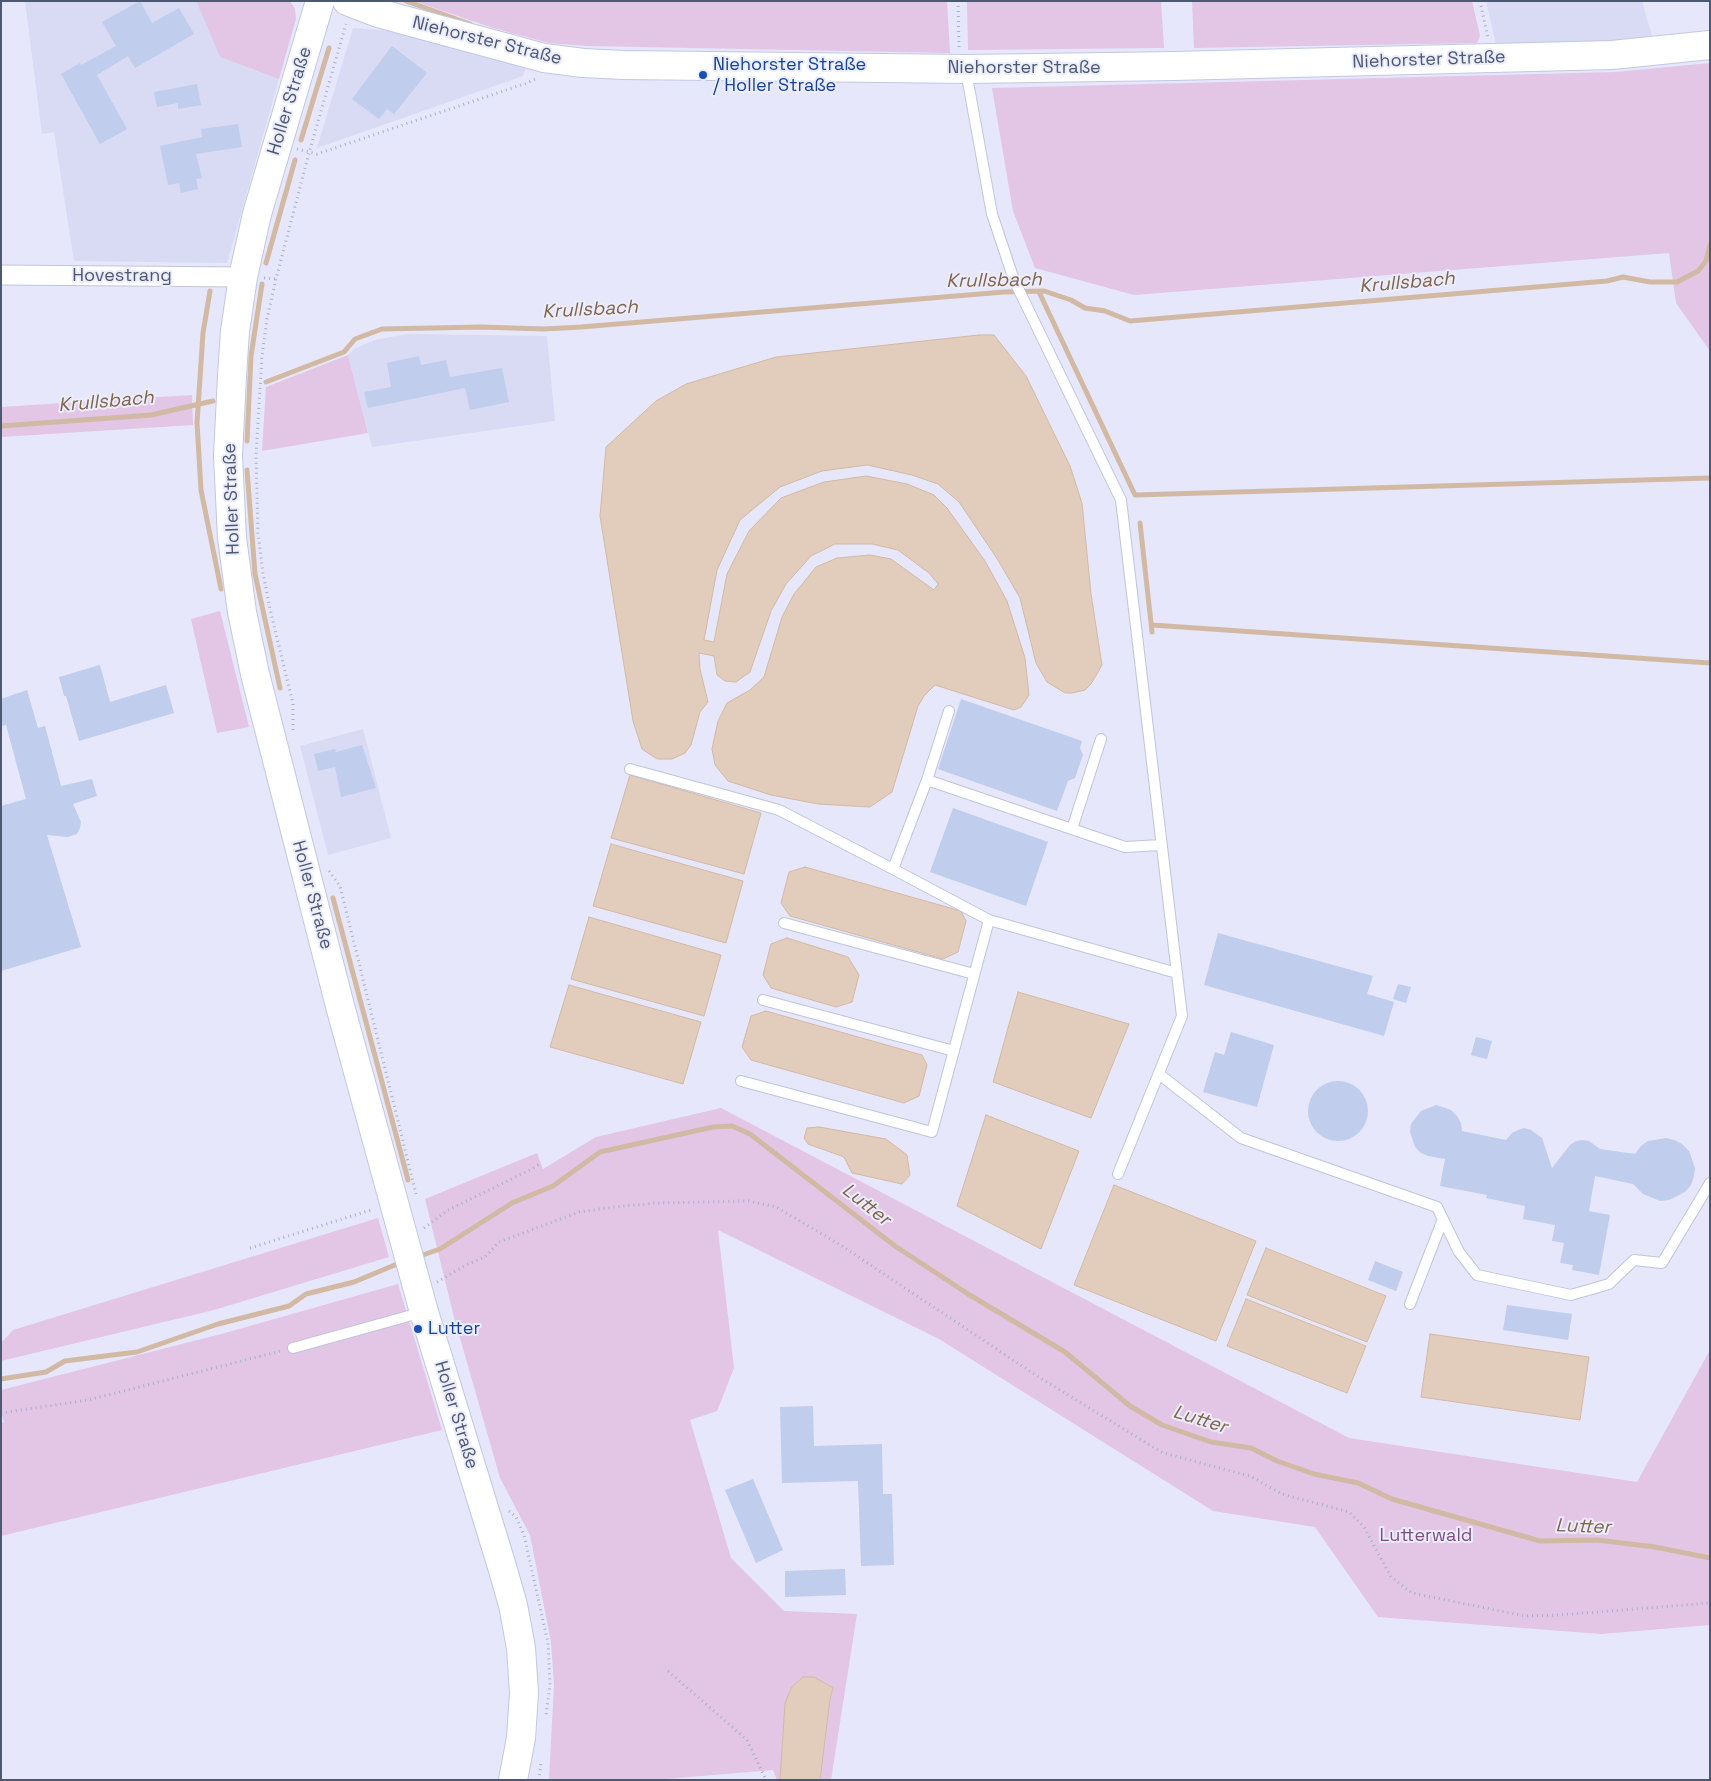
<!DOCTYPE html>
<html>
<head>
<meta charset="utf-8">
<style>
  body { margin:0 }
  #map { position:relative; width:1711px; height:1781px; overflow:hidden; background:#e6e7fa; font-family:"Space Grotesk",sans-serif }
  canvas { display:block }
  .frame { position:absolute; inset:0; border:2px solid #4d5970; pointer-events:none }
</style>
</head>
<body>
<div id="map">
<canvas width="1711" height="1781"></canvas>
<div class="frame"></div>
</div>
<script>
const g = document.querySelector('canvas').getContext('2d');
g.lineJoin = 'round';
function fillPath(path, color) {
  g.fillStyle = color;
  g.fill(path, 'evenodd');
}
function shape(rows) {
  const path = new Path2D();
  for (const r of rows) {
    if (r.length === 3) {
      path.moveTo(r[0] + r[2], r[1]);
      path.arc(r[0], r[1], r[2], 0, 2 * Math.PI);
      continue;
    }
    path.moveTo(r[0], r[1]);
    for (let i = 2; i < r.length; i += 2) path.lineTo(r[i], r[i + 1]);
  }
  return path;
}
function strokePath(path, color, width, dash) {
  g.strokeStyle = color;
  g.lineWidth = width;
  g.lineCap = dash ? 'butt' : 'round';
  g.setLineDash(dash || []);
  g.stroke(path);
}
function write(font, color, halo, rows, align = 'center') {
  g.font = font + ' "Space Grotesk",sans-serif';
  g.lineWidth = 4;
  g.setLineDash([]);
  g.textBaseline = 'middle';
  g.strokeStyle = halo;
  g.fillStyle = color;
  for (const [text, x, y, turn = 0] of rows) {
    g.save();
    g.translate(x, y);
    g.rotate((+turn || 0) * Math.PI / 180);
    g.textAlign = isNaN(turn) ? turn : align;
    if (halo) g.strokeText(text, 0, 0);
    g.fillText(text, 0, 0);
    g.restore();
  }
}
fillPath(shape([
  [25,1,196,1,220,57,279,79,227,263,74,261,54,132,42,134],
  [1486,1,1642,1,1652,36,1622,41,1496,44],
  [353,28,408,32,527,64,523,76,317,148],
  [407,334,547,336,555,421,372,447,348,355,354,349,374,340],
  [363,729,391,838,328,855,300,746]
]), '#d8dbf3');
fillPath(shape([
  [196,1,290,1,295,9,296,19,279,79,220,57],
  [414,1,947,1,950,53,587,46,549,43,493,28],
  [967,1,1161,1,1164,48,968,50],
  [1192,1,1472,1,1480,36,1477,43,1194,48],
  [1710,63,1710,351,1676,303,1669,253,1134,295,1035,268,1013,211,992,88,1615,72],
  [348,355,368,433,262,451,266,387],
  [192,395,193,425,1,437,1,407],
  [220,611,249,727,217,733,191,619],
  [721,1108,1349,1438,1637,1482,1710,1350,1710,1625,1601,1634,1378,1617,1315,1527,1213,1511,939,1339,718,1230,734,1368,717,1411,690,1420,731,1558,784,1611,857,1614,831,1780,820,1780,830,1699,833,1688,814,1677,803,1677,792,1687,786,1703,780,1780,777,1780,773,1770,654,1780,549,1780,554,1685,551,1642,530,1535,500,1478,454,1317,425,1199,537,1153,543,1169,596,1137],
  [378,1218,389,1257,214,1310,1,1361,1,1343,13,1330],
  [398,1284,442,1430,1,1536,1,1423,4,1422,1,1412,1,1390,225,1333]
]), '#e3c5e6');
const water = shape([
  [979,335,994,335,1026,376,1070,466,1082,503,1091,594,1102,665,1091,684,1085,690,1072,693,1065,693,1047,682,1036,663,1020,598,998,560,959,502,938,484,912,475,867,465,822,471,780,487,740,520,717,570,704,640,714,642,727,574,749,531,781,498,824,482,866,476,907,484,934,495,947,508,985,561,1007,601,1025,658,1029,695,1021,707,1014,710,935,685,924,696,918,706,892,792,870,807,818,804,771,795,728,781,715,765,712,749,718,721,727,703,750,690,764,677,782,617,794,594,816,567,837,558,870,555,891,559,934,590,938,584,929,573,898,550,872,544,835,544,811,556,786,584,771,611,750,672,736,682,725,681,717,675,714,656,699,653,700,669,708,702,700,712,691,745,685,753,672,759,657,759,642,749,633,721,600,516,606,447,656,401,686,384,776,357,979,335],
  [630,775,761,813,744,874,611,838,630,775],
  [611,844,743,881,726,943,593,906,611,844],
  [805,867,961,911,966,921,958,952,943,959,790,916,781,903,789,872,805,867],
  [589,917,721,955,704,1016,571,979,589,917],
  [787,938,848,957,859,975,852,1002,836,1007,771,988,763,975,771,944,787,938],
  [569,985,701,1022,683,1084,550,1047,569,985],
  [1018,992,1129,1024,1091,1118,993,1082,1018,992],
  [766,1011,922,1055,927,1065,919,1096,904,1103,751,1060,742,1047,751,1016,766,1011],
  [986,1115,1079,1151,1041,1249,957,1206,986,1115],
  [819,1127,886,1139,907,1155,910,1175,902,1184,852,1173,844,1157,808,1144,804,1138,807,1128,819,1127],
  [1114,1185,1256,1241,1216,1341,1074,1285,1114,1185],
  [1266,1248,1386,1296,1367,1342,1247,1295,1266,1248],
  [1246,1299,1366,1346,1347,1393,1227,1346,1246,1299],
  [1430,1334,1589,1357,1580,1420,1421,1397,1430,1334],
  [803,1677,814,1677,833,1688,830,1699,820,1780,780,1780,785,1703,792,1687,803,1677]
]);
fillPath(water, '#e2cdbc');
strokePath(water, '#d2b9a3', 1);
strokePath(shape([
  [406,1,470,24],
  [301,140,329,48],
  [266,263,295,160],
  [210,291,203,333,197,423,201,490,221,589],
  [1039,292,1135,495,1710,478],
  [266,382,344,352,355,339,382,329,481,327,544,329,581,327,1004,292,1044,291,1071,300,1085,308,1105,311,1130,321,1607,281,1623,277,1650,282,1677,282,1698,271,1706,261,1710,245],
  [1,426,151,415,213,401],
  [247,441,251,356,262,284],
  [247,470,255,574,280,688],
  [1140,523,1152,632],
  [1152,625,1710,663],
  [333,898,408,1180],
  [417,1257,440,1249,512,1203,553,1186,600,1152,713,1127,732,1126,750,1134,895,1246,968,1294,1065,1352,1130,1406,1162,1425,1211,1442,1251,1448,1277,1461,1314,1474,1358,1483,1392,1499,1540,1541,1597,1540,1655,1547,1710,1558],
  [1,1379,46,1372,65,1361,137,1352,218,1324,289,1306,306,1294,354,1282,402,1262]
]), '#d2b9a3', 5);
fillPath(shape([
  [140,1,152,23,179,8,194,34,135,68,128,56,97,75,127,129,100,144,61,74,80,63,81,65,116,46,102,22],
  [392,46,427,73,394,114,387,109,379,119,352,99],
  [197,84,201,105,178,109,178,103,157,107,154,92],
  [238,124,242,147,196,154,202,178,196,179,198,189,181,193,179,183,168,185,160,146,202,137,201,129],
  [419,356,421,365,446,360,450,377,502,368,509,402,470,410,465,388,368,408,364,392,391,387,387,363],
  [100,665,110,702,166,685,174,713,79,741,66,696,64,696,59,677],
  [27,690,38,728,45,726,61,786,92,779,97,796,73,804,81,822,80,828,77,834,68,837,47,835,81,947,1,971,1,806,26,799,6,725,1,726,1,699],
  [961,699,1082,741,1080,748,1083,755,1075,778,1068,781,1057,811,938,769],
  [362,745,376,788,341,797,335,767,318,771,314,754,335,749,336,752],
  [953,808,1048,842,1026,906,930,872],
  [1218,933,1373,976,1367,994,1394,1002,1384,1036,1204,985],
  [1398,984,1411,987,1406,1003,1393,999],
  [1231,1032,1274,1045,1257,1107,1203,1092,1215,1052,1224,1055],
  [1476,1037,1492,1041,1487,1059,1471,1055],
  [1338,1111,30],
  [1436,1105,1451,1110,1457,1116,1461,1123,1462,1131,1506,1140,1512,1133,1518,1130,1524,1128,1531,1130,1542,1138,1552,1168,1570,1145,1576,1141,1582,1140,1589,1141,1600,1149,1635,1154,1641,1146,1648,1141,1666,1138,1674,1140,1682,1144,1689,1151,1695,1168,1694,1176,1691,1185,1685,1192,1669,1200,1660,1201,1643,1194,1633,1184,1595,1176,1589,1211,1610,1215,1599,1275,1572,1270,1573,1265,1560,1263,1564,1243,1552,1241,1555,1225,1523,1219,1525,1206,1486,1198,1487,1195,1440,1186,1445,1159,1428,1156,1421,1153,1415,1147,1410,1132,1411,1124,1421,1111],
  [1375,1261,1403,1272,1396,1291,1368,1280],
  [1507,1305,1572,1314,1568,1340,1503,1330],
  [813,1406,814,1446,882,1444,883,1494,892,1494,894,1565,861,1566,858,1481,782,1483,780,1407],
  [753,1479,783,1550,756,1563,725,1490],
  [845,1569,846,1595,785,1597,785,1571]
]), '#c0cded');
const lane = shape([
  [967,70,968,82,992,214,1014,280,1121,500,1182,1016,1118,1174],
  [630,769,779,810,893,869,989,920,1177,973],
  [927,780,1125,847,1161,845],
  [1072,829,1101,739],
  [893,869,927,780,949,711],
  [784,923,974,974],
  [763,1000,954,1051],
  [1159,1074,1241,1138,1437,1207,1459,1252,1477,1275,1571,1295,1609,1284,1634,1260,1662,1263,1710,1183],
  [741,1081,932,1132,989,920],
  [1410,1304,1443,1219],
  [293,1348,423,1312]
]);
const street = shape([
  [1,275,243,277]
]);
const secondary = shape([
  [320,1,257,214,243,277,235,331,232,376,228,456,232,538,242,612,255,674,340,1006,424,1312,503,1570,513,1605,521,1648,524,1693,521,1738,513,1780],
  [347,1,378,13,544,58,583,63,624,65,967,69,1174,66,1612,55,1710,45]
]);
strokePath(lane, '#bfc5db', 12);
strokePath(street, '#bfc5db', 21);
strokePath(secondary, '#c1c8e2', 30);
strokePath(shape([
  [958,1,959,48],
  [1480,1,1488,38],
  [297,149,317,154,527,83,537,78],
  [264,278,276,279],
  [293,730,293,704,270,609,263,573,258,533,256,456,262,356,267,319,276,279,309,153,346,24],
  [329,871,340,886,416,1194],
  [424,1228,448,1210,532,1169,541,1163],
  [250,1248,374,1209],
  [437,1282,466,1265,485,1257,499,1242,579,1212,614,1207,657,1203,749,1201,776,1207,839,1244,1037,1376,1163,1453,1250,1476,1282,1494,1349,1512,1364,1527,1391,1577,1412,1593,1525,1616,1559,1615,1710,1603],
  [1,1413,88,1400,281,1351],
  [509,1511,516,1517,524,1535,548,1643,550,1685,546,1715],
  [668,1671,747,1740,766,1780],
  [539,1780,541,1761]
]), '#a3b1d1', 3, [1, 4]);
strokePath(lane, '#fff', 10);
strokePath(street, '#fff', 19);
strokePath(secondary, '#fff', 28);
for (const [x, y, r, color] of [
  [703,75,5,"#1a4fb4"],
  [418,1329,5,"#1a4fb4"]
]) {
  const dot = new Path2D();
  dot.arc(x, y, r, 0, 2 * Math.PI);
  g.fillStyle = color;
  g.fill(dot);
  strokePath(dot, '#ebedfd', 2);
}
write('18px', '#4d5970', '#ebedfd', [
  ["Niehorster Straße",487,41,14],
  ["Niehorster Straße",1429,60,-2],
  ["Niehorster Straße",1024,68],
  ["Holler Straße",290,101,-73],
  ["Hovestrang",122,276],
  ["Holler Straße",232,499,-92],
  ["Holler Straße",312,895,75],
  ["Holler Straße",456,1415,73]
]);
write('18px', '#164399', '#ebedfd', [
  ["Niehorster Straße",713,65],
  ["/ Holler Straße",713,86],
  ["Lutter",428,1329]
], 'left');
write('18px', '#804c7f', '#ebedfd', [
  ["Lutterwald",1426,1536]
]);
write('italic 19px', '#826449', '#ebedfd', [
  ["Krullsbach",994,281,-1],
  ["Krullsbach",1407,283,-5],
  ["Krullsbach",590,310,-3],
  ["Krullsbach",106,402,-5],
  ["Lutter",866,1205,38],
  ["Lutter",1200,1420,17],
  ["Lutter",1583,1527,2]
]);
</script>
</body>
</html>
